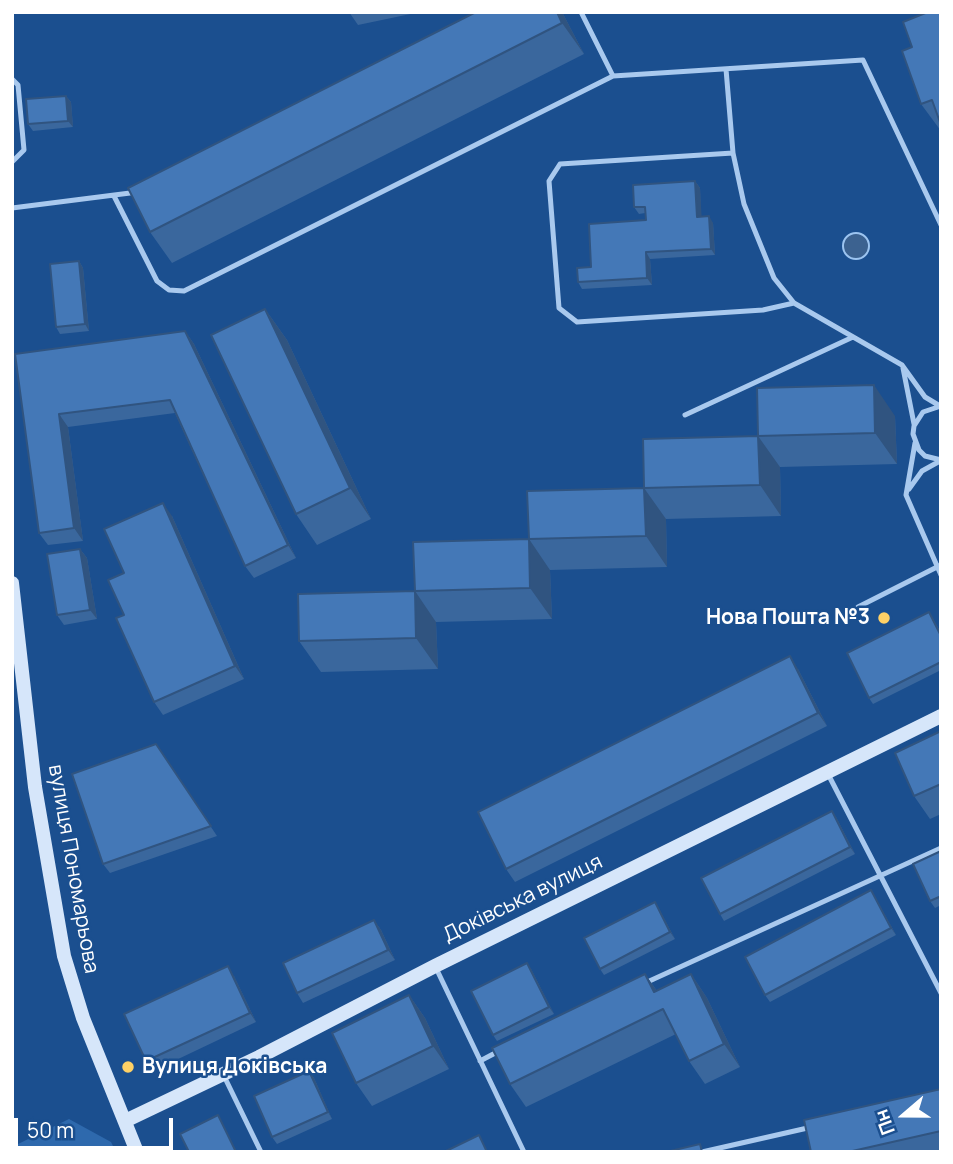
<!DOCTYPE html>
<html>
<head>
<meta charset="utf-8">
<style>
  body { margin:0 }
  #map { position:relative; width:953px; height:1164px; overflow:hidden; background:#1b4f8f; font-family:Manrope,sans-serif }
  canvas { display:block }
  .frame { position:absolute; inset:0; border:14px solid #fff; pointer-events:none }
  .north { position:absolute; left:869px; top:1080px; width:70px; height:70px; -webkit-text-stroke:5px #1b4f8f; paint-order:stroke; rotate:250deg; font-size:19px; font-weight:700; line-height:28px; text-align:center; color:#fff }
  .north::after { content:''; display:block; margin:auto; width:24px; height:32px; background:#fff; clip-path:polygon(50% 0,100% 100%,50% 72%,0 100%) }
  .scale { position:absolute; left:14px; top:1118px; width:159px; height:32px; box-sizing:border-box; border:4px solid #fff; border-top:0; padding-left:9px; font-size:21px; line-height:24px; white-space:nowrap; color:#fff; -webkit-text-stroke:5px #1b4f8f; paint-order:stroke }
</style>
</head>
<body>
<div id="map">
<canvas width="953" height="1164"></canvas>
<div class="frame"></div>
<div class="north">Пн</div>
<div class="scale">50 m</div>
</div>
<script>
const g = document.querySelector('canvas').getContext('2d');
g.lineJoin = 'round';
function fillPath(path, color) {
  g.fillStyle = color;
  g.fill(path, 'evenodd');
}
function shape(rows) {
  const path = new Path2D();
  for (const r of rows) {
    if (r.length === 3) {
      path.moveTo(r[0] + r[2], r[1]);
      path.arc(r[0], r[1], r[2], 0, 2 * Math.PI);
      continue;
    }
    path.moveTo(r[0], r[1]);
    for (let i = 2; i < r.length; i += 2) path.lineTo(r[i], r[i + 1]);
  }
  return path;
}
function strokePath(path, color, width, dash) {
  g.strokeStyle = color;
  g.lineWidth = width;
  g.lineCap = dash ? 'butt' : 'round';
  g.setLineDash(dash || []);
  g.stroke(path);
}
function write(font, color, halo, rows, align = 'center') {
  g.font = font + ' Manrope,sans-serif';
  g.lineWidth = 5;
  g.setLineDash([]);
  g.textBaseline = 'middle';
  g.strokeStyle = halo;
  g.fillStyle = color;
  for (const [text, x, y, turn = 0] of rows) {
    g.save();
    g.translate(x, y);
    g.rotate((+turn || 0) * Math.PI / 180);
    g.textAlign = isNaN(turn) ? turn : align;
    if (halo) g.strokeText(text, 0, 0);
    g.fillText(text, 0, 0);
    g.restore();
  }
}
fillPath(shape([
  [69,1119,111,1142,116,1152,12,1152,12,1147]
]), '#2e69ad');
const water = shape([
  [856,246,13]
]);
fillPath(water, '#3c6290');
strokePath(water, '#9cc4f0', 2);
strokePath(shape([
  [581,12,613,76],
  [726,69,733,153,744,204,774,278,794,303,902,365,925,397,940,406],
  [12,79,18,85,24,150,12,162],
  [733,153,560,164,549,181,559,308,577,322,763,310,794,303],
  [114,196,157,281,169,290,184,291,613,76,863,60,941,225],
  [12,208,138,192],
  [903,368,914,424],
  [941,406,923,412,914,426,913,434,919,450,925,456,941,460],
  [685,415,853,337],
  [915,443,906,495,941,575],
  [909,489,922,471,940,461],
  [858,607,941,565],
  [828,774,941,993],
  [436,968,524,1152],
  [645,983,941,848],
  [480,1061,499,1051],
  [224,1076,261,1152],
  [702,1152,812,1127]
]), '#a9c9ee', 5);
strokePath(shape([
  [12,583,35,787,64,956,83,1018,137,1152],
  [125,1121,259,1057,435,966,941,716]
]), '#d6e6fa', 14);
fillPath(shape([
  [349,12,420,12,358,25],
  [562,12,584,54,172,263,150,232],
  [941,12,941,131,921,104,912,47],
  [66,96,71,102,73,127,33,131,28,124],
  [695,181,700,188,701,217,713,223,715,255,650,259,652,285,582,289,578,282,591,267,646,220,645,213,639,214,634,207],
  [79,261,83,268,89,331,60,334,56,327],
  [265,309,287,340,371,519,317,545,296,514],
  [185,331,194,344,296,558,254,578,245,566,175,413,68,427,83,541,48,545,39,533,15,354],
  [895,416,897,464,780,467,758,436],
  [758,436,780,467,781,516,666,519,667,567,550,570,552,619,436,622,438,669,321,672,299,641,415,591],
  [172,516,244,679,163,715,154,702,124,573],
  [80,549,87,558,97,619,64,625,57,615],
  [929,612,941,633,941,670,873,704,869,698],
  [798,669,827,726,515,882,506,869],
  [941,731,941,814,930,819,914,796],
  [156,744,217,836,110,873,103,864],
  [832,811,836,817,855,854,724,921,720,914],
  [941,851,941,905,935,908,930,901],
  [875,897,896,935,770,1002,765,995],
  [655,902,659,909,675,939,604,975,600,969],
  [374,920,381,930,395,960,303,1003,297,993],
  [531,969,554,1014,497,1041,493,1035],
  [645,974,657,991,691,974,707,998,740,1067,705,1084,689,1061,676,1034,526,1107,510,1084],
  [234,976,256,1022,153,1071,146,1061],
  [409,995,425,1018,449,1069,372,1106,356,1083],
  [309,1071,314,1078,332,1119,277,1144,272,1137],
  [941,1089,941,1151,811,1152]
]), '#3a679d');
fillPath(shape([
  [557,12,562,12,584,54,562,23],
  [66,96,71,102,73,127,68,121],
  [695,181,700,188,702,223,697,217],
  [709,216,713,223,715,255,711,249],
  [646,252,650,259,652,285,647,278],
  [79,261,83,268,89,331,85,324],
  [265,309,287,340,371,519,350,488],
  [185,331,194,344,296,558,288,545],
  [874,385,895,416,897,464,875,433],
  [59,414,68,427,83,541,74,528],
  [758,436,780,467,781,516,760,485],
  [644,488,666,519,667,567,646,536],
  [163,503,172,516,244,679,235,666],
  [529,539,550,570,552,619,530,588],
  [80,549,87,558,97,619,90,610],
  [415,591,436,622,438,669,416,638],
  [790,656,798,669,827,726,818,713],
  [832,811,836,817,855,854,850,847],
  [871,890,875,897,896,935,891,928],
  [655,902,659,909,675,939,670,932],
  [374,920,381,930,395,960,388,950],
  [527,963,531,969,554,1014,549,1007],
  [228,966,234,976,256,1022,250,1013],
  [645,974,661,997,654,992],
  [691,974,707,998,740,1067,724,1044],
  [409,995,425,1018,449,1069,433,1046],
  [309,1071,314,1078,332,1119,328,1112],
  [218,1115,222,1122,237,1152,236,1152]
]), '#305480');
const building = shape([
  [476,12,557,12,562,23,150,232,128,188,476,12],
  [928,12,941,12,941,125,932,100,921,104,902,51,912,47,903,22,928,12],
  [66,96,68,121,28,124,26,99,66,96],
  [695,181,697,217,709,216,711,249,646,252,647,278,578,282,577,268,591,267,589,224,646,220,645,207,634,207,633,185,695,181],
  [79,261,85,324,56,327,50,264,79,261],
  [265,309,350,488,296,514,211,335,265,309],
  [185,331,288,545,245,566,170,400,59,414,74,528,39,533,15,354,185,331],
  [874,385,875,433,758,436,757,388,874,385],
  [758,436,760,485,644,488,643,439,758,436],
  [644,488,646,536,529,539,527,491,644,488],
  [163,503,235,666,154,702,116,618,124,615,108,580,124,573,104,529,163,503],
  [529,539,530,588,415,591,413,542,529,539],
  [80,549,90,610,57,615,47,554,80,549],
  [415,591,416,638,299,641,298,594,415,591],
  [929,612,941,636,941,662,869,698,847,653,929,612],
  [790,656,818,713,506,869,478,812,790,656],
  [941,731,941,784,914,796,895,753,941,731],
  [156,744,211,826,103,864,72,774,156,744],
  [832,811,850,847,720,914,701,878,832,811],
  [941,851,941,900,939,897,930,901,913,864,941,851],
  [871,890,891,928,765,995,745,957,871,890],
  [655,902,670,932,600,969,584,938,655,902],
  [374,920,388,950,297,993,283,963,374,920],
  [527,963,549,1007,493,1035,471,991,527,963],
  [228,966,250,1013,146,1061,124,1014,228,966],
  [645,974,654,992,691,974,724,1044,689,1061,663,1009,510,1084,492,1048,645,974],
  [409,995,433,1046,356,1083,332,1033,409,995],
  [309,1071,328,1112,272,1137,254,1096,309,1071],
  [941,1089,941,1131,848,1152,811,1152,804,1120,941,1089],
  [218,1115,236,1152,189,1152,180,1134,218,1115],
  [479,1135,487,1152,444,1152,479,1135],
  [700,1144,702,1152,666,1152,700,1144]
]);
fillPath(building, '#4478b7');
strokePath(building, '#305480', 2);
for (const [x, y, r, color] of [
  [884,618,7,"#ffd166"],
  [128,1067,7,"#ffd166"]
]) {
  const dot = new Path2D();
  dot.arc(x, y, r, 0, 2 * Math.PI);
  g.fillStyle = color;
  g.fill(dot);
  strokePath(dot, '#1b4f8f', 2.5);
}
write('bold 21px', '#fff', '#1b4f8f', [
  ["Нова Пошта №3",870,618],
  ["Вулиця Доківська",142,1067,"left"]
], 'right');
write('21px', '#fff', '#1b4f8f', [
  ["вулиця Пономарьова",73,869,80],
  ["Доківська вулиця",523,899,-26]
]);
</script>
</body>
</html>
